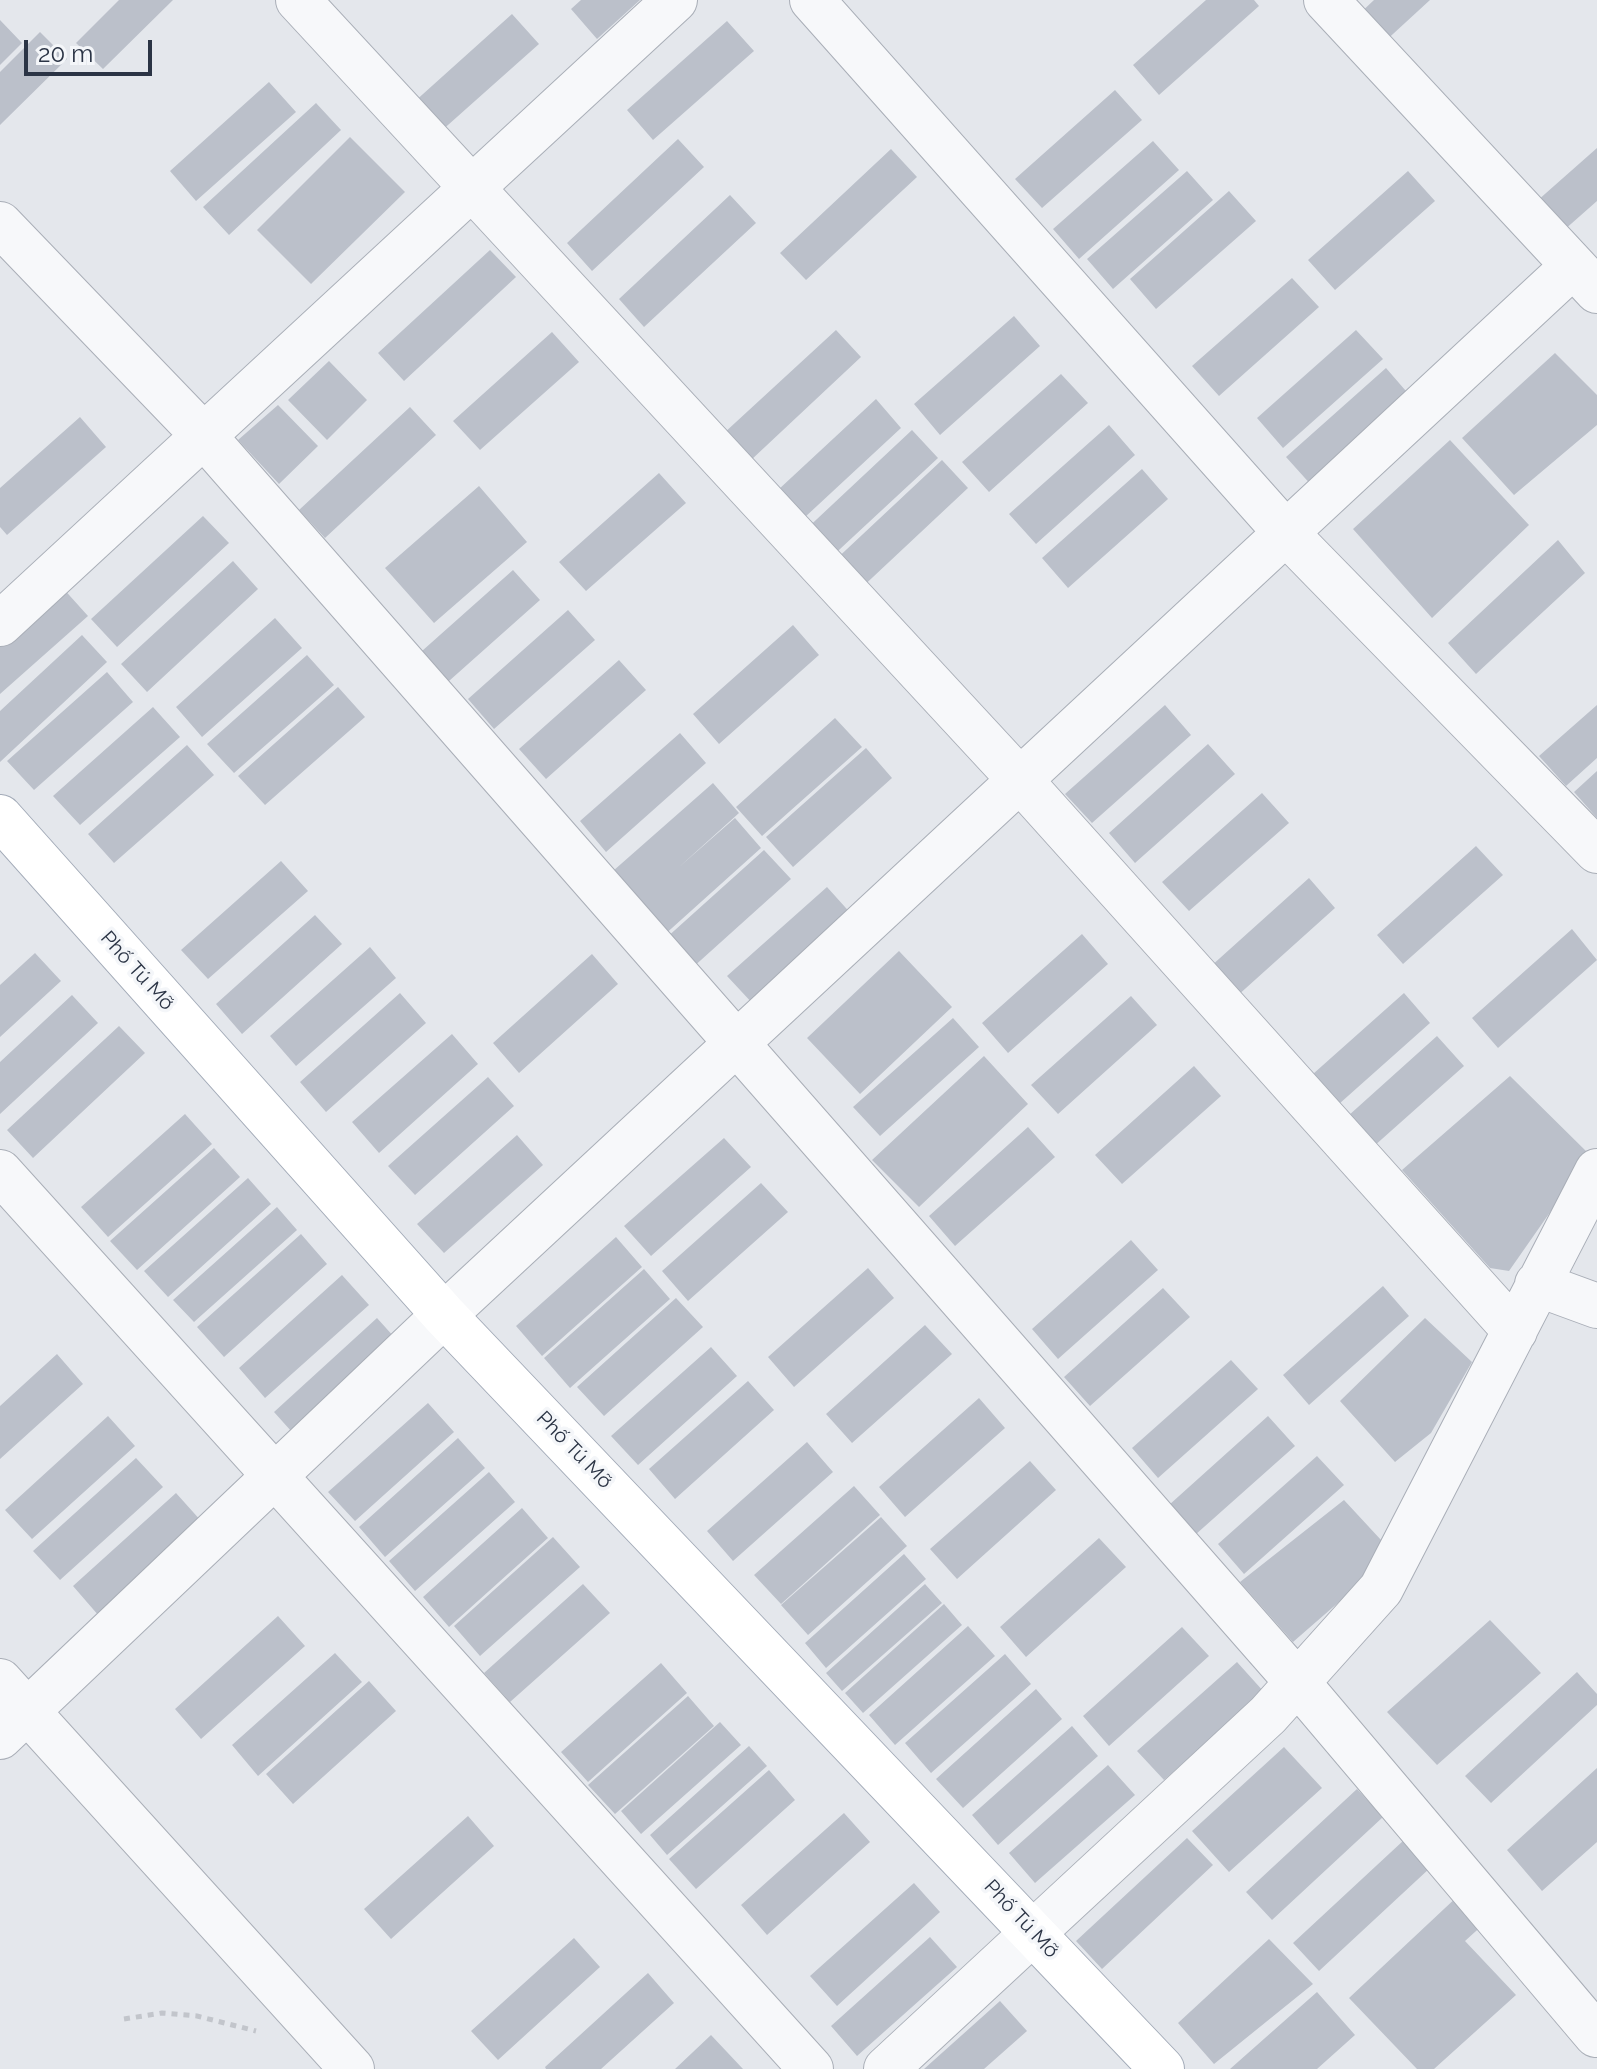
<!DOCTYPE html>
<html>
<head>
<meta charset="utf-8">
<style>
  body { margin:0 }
  #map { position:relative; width:1597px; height:2069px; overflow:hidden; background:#e4e7ec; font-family:Raleway,sans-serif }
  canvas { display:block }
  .scale { position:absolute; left:24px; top:40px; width:128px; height:36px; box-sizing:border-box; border:4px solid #2b3445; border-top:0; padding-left:10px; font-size:24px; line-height:28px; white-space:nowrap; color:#2b3445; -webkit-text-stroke:6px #f4f6f9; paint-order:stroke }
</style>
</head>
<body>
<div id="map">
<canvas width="1597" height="2069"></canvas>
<div class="scale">20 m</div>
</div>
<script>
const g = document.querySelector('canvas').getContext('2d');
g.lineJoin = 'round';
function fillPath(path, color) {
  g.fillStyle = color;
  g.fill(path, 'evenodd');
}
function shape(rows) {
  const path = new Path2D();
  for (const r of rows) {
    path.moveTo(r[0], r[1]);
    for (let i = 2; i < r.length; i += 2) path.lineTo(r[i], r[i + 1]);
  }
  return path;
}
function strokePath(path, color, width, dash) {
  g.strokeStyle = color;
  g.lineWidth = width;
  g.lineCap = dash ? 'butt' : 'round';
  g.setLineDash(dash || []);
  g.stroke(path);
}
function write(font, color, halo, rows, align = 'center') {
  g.font = font + ' Raleway,sans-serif';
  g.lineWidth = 7;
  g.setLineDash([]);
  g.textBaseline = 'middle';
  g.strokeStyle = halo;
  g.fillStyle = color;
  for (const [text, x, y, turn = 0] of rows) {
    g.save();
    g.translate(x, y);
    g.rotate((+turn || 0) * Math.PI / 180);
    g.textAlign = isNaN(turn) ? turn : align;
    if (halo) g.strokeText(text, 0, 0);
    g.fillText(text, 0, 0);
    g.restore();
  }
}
fillPath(shape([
  [119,0,173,0,103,69,76,43],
  [581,0,640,0,597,39,571,9],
  [1206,0,1254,0,1259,6,1159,95,1133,65],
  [1374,0,1430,0,1381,45,1355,18],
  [512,14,539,44,439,133,413,103],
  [0,20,22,43,0,65],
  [727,21,754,51,653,140,627,110],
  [40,32,67,59,0,125,0,72],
  [269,82,296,112,196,201,170,171],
  [1115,90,1142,120,1042,208,1015,179],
  [316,103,341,130,229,235,203,207],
  [350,137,405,192,311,284,257,230],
  [678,139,704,167,592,271,567,243],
  [1153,141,1179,170,1079,259,1053,229],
  [1597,148,1597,201,1563,231,1537,201],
  [891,149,917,177,806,280,780,253],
  [1187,171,1213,200,1113,289,1087,259],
  [1408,171,1435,201,1335,290,1308,260],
  [1229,191,1256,221,1156,309,1130,279],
  [730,195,756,223,644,327,619,299],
  [490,250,516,277,404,381,378,353],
  [1292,278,1319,307,1219,396,1192,366],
  [1014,316,1040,346,940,435,914,404],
  [836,330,861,357,750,461,723,434],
  [1356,330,1383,359,1283,448,1257,418],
  [552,332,579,362,480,450,453,421],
  [1555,353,1597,395,1597,425,1514,495,1462,438],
  [329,361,367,400,327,440,288,400],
  [1386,368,1412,398,1313,487,1286,457],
  [1061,374,1088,403,989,492,962,462],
  [876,399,901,428,790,531,764,503],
  [278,405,318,446,279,484,238,440],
  [410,407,436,435,325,538,299,510],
  [80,417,106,447,7,535,0,527,0,488],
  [1109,425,1135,455,1036,544,1009,514],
  [912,430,938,458,826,562,801,534],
  [1450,440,1529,525,1432,618,1353,529],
  [942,460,968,488,857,592,831,564],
  [1142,469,1168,499,1068,588,1042,558],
  [659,473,686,503,586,591,559,562],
  [479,486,527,542,434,623,385,568],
  [203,516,229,543,117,647,91,619],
  [1558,540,1585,573,1476,674,1448,643],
  [233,561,258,589,147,692,121,664],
  [513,570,540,600,440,689,413,659],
  [61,586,88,616,0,694,0,641],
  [568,610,595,640,494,729,468,699],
  [275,618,302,648,202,737,176,707],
  [793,625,819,655,719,744,693,714],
  [82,635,107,662,0,762,0,711],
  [307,655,334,685,234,773,207,744],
  [619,660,646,690,546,779,519,749],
  [107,672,133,702,34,790,7,761],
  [338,687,365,717,265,805,238,776],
  [1165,705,1191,735,1092,823,1065,794],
  [1597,705,1597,758,1566,786,1539,756],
  [153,707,180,737,80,825,53,796],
  [835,718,862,747,762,836,736,807],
  [680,733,706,763,606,852,580,821],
  [1208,744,1235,774,1135,863,1109,833],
  [187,745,214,775,114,863,88,834],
  [866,748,892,778,793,867,766,837],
  [1597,771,1597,818,1574,792],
  [713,783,739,813,678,868,735,818,761,848,662,937,613,871],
  [1262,793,1289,823,1189,911,1162,882],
  [1476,846,1503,875,1403,964,1377,935],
  [764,850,791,879,691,969,665,939],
  [281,861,308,891,208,979,181,950],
  [1309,878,1335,908,1236,997,1210,967],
  [827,887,854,917,754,1005,727,976],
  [315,915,342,944,242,1034,216,1004],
  [1572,929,1597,960,1498,1048,1472,1018],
  [1082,934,1108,964,1008,1053,982,1023],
  [370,947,396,978,296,1066,270,1036],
  [899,951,952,1007,860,1094,807,1038],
  [35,953,61,981,0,1037,0,985],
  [592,954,618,984,519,1073,493,1043],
  [400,993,426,1023,326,1112,300,1082],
  [1404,993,1430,1023,1330,1112,1304,1082],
  [72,995,98,1023,0,1114,0,1062],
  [1131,996,1157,1025,1058,1114,1031,1085],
  [953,1018,979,1047,880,1136,853,1107],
  [119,1026,145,1053,33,1158,7,1130],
  [452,1034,478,1064,379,1153,352,1122],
  [1437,1036,1464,1066,1364,1155,1338,1125],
  [984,1056,1028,1104,919,1207,872,1160],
  [1194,1066,1221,1096,1122,1184,1095,1155],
  [1510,1076,1590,1155,1509,1271,1490,1268,1402,1170],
  [488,1077,514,1106,415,1195,388,1166],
  [185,1114,212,1144,108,1237,81,1207],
  [1028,1127,1055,1157,955,1246,929,1216],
  [517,1135,543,1165,444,1253,417,1224],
  [724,1138,751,1167,651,1256,624,1226],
  [214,1148,240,1177,137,1270,110,1241],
  [248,1178,271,1204,168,1297,144,1271],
  [761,1183,788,1212,688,1301,662,1271],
  [277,1207,297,1230,194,1322,173,1300],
  [301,1234,327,1264,224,1357,197,1327],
  [616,1237,642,1267,542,1356,516,1326],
  [1131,1240,1158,1270,1058,1359,1032,1329],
  [868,1268,894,1298,794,1387,768,1357],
  [644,1269,670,1299,570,1388,544,1358],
  [342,1275,369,1305,265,1398,239,1368],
  [1383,1286,1409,1316,1309,1405,1283,1375],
  [1163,1288,1190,1317,1090,1406,1064,1377],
  [676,1298,703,1327,604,1416,577,1387],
  [377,1318,404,1348,300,1441,274,1412],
  [1425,1318,1472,1362,1431,1433,1395,1462,1340,1401],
  [925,1325,952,1354,852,1443,826,1414],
  [711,1347,737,1376,638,1465,611,1436],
  [57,1354,83,1384,0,1459,0,1406],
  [1231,1360,1258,1389,1158,1478,1132,1448],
  [748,1381,774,1410,675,1499,649,1469],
  [979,1398,1005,1428,905,1517,879,1487],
  [428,1403,454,1432,355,1521,328,1492],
  [108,1416,135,1446,32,1539,5,1510],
  [1268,1416,1295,1446,1195,1535,1169,1505],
  [458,1438,485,1468,385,1557,359,1527],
  [807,1442,833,1472,733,1561,707,1531],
  [1317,1456,1344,1485,1244,1574,1218,1544],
  [136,1458,163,1487,60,1580,33,1551],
  [1030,1461,1056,1490,957,1579,930,1549],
  [489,1472,515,1502,415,1591,389,1561],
  [854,1486,880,1515,781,1604,754,1575],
  [176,1493,202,1522,99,1616,73,1586],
  [1344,1500,1394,1554,1293,1642,1240,1582],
  [522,1508,548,1538,449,1627,423,1597],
  [881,1517,907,1546,808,1635,781,1605],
  [553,1537,580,1567,480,1656,454,1626],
  [1099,1538,1126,1567,1026,1657,1000,1627],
  [904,1554,926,1579,826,1668,805,1643],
  [583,1584,610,1613,510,1702,484,1673],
  [925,1584,942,1603,842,1691,826,1673],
  [944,1604,962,1625,863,1713,845,1693],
  [278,1616,305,1646,201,1739,175,1709],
  [1490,1620,1541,1673,1437,1765,1387,1712],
  [968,1626,995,1656,895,1745,869,1715],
  [1182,1627,1209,1656,1109,1746,1083,1716],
  [335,1653,362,1682,258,1776,232,1745],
  [1005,1654,1031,1684,931,1773,905,1743],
  [1237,1662,1264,1692,1164,1780,1137,1751],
  [661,1663,687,1693,588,1782,561,1752],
  [1577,1672,1597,1694,1597,1705,1491,1803,1465,1776],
  [369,1681,396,1711,293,1804,266,1774],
  [1036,1689,1062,1719,963,1808,936,1779],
  [688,1696,714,1726,615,1814,588,1785],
  [720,1722,741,1745,641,1834,621,1811],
  [1072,1726,1098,1756,998,1845,972,1815],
  [749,1746,767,1766,667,1855,650,1835],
  [1284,1747,1322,1788,1229,1872,1192,1831],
  [1108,1765,1135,1795,1035,1883,1009,1853],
  [1597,1768,1597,1842,1542,1891,1507,1850],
  [769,1770,795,1800,696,1889,669,1859],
  [1357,1789,1383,1817,1272,1920,1246,1892],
  [844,1813,870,1842,767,1935,741,1905],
  [468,1816,494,1846,391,1939,364,1909],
  [1187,1838,1213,1865,1102,1969,1076,1941],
  [1404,1840,1430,1868,1319,1971,1293,1943],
  [914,1883,940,1912,837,2006,810,1976],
  [1460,1894,1486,1922,1465,1941,1516,1995,1434,2069,1417,2069,1349,1998],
  [930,1937,957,1967,857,2056,831,2026],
  [574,1938,600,1967,498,2060,471,2031],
  [1269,1939,1313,1984,1214,2064,1178,2023],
  [648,1973,674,2003,601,2069,546,2069,545,2067],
  [1317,1992,1355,2035,1317,2069,1230,2069],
  [1000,2001,1027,2031,984,2069,924,2069],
  [711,2035,743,2069,675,2069]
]), '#bbc0ca');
const minor = shape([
  [298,0,1020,780,1515,1331],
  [812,0,1286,533,1597,851],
  [1326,0,1597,291],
  [0,224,204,436,1298,1683,1596,2035],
  [0,624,675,0],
  [0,1172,811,2069],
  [1537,1284,1597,1306],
  [0,1681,352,2069],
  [0,1737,444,1315,1573,266],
  [886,2069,1268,1715,1381,1589,1597,1171]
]);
const major = shape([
  [0,817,444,1315,1162,2069]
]);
strokePath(minor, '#a9aeb7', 46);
strokePath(major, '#a3abb8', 46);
strokePath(shape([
  [124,2019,162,2013,197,2016,256,2031]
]), '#c2c5cb', 5, [6, 6]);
strokePath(minor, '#f7f8fa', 44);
strokePath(major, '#fff', 44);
write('20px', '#2b3445', '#f4f6f9', [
  ["Phố Tú Mỡ",137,971,48],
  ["Phố Tú Mỡ",574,1450,46],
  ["Phố Tú Mỡ",1021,1919,47]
]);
</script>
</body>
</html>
